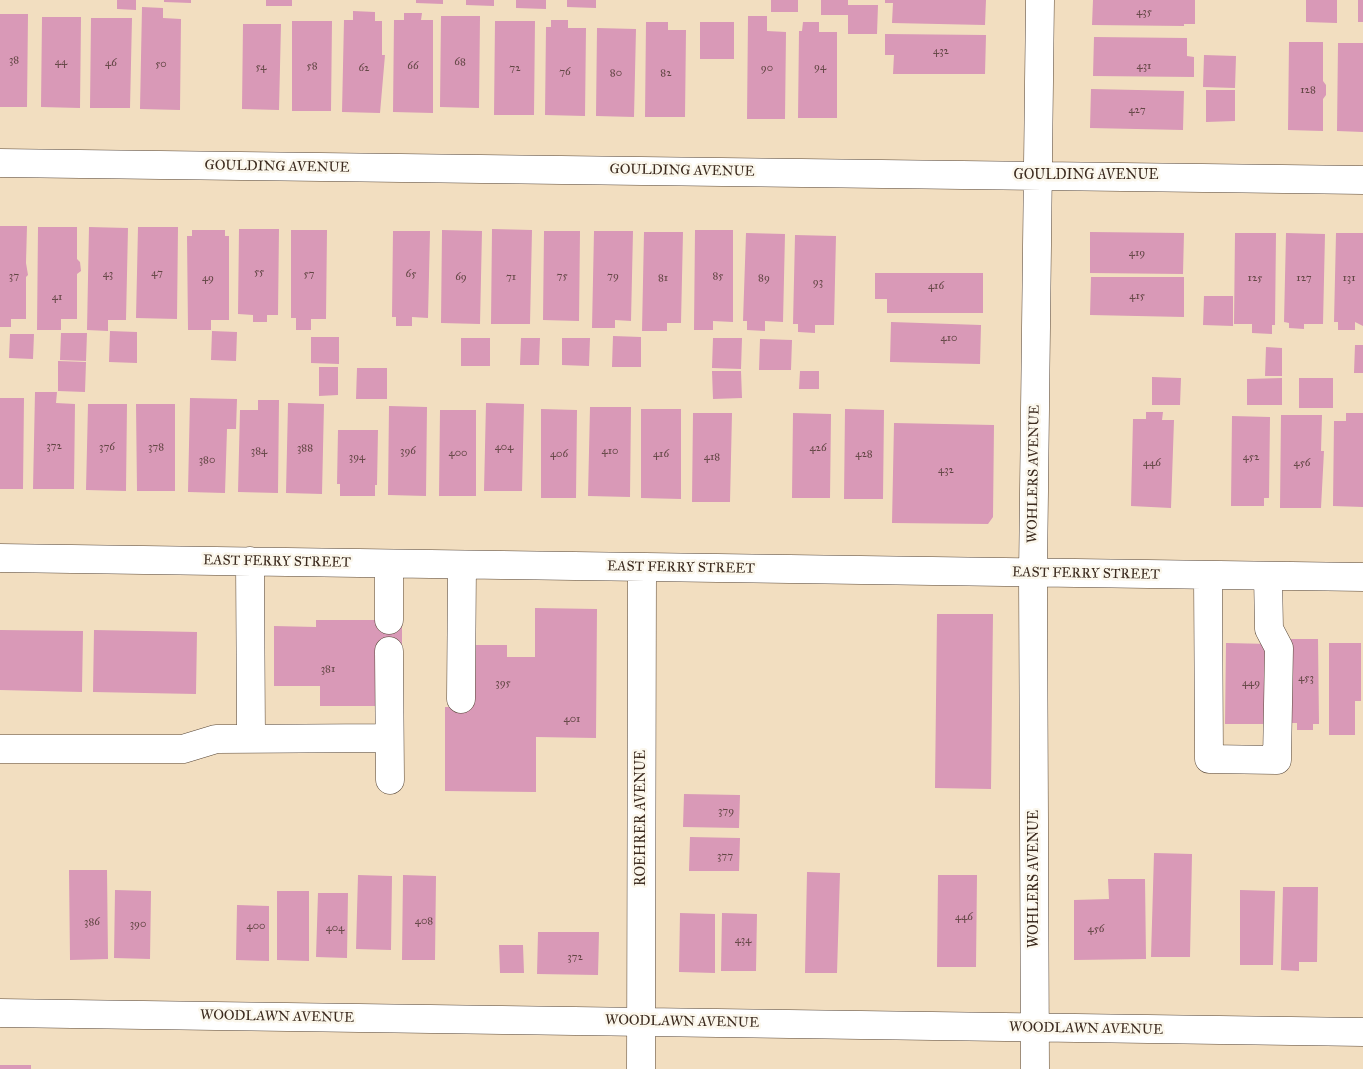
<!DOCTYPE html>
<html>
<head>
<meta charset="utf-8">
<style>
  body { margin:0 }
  canvas { display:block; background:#f2dec0 }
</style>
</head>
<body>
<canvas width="1363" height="1069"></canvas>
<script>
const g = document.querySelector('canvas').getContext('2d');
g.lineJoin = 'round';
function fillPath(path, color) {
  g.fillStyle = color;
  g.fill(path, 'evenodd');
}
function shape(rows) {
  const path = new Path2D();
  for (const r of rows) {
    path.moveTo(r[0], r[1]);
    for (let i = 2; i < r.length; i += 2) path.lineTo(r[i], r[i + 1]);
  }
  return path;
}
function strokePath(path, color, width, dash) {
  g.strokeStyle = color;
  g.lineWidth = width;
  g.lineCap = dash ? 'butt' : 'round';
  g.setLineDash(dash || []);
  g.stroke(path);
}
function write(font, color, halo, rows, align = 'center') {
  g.font = font + ' "IM FELL Great Primer",serif';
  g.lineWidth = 5;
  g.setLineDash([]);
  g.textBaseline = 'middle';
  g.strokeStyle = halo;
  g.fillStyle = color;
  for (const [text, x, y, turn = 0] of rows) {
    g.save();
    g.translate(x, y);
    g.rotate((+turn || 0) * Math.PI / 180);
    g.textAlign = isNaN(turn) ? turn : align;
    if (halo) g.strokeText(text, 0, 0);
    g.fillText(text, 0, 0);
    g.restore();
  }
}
fillPath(shape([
  [117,0,136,0,136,10,117,9],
  [164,0,191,0,191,3,164,2],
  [266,0,292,0,292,6,266,6],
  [416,0,443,0,443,4,416,3],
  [466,0,494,0,494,6,466,5],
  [516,0,546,0,546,9,516,8],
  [567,0,596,0,596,8,567,7],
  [771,0,798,0,798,12,771,12],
  [821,0,848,0,848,5,878,5,877,34,848,34,848,15,821,15],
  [885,0,986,0,985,25,892,23,893,3,885,3],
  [1093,0,1195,0,1195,24,1184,24,1184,26,1092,25],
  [1306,0,1337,0,1337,23,1306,22],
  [1358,0,1363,0,1363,22,1358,22],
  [142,7,163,8,163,18,181,19,180,110,140,109],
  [353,11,375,12,375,21,382,21,382,55,385,55,380,113,342,112,344,20,353,20],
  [404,13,422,13,421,20,433,20,433,113,393,112,394,20,404,20],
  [0,14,28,14,27,107,0,107],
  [441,16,480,16,479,108,440,107],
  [748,16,767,16,767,31,786,32,785,119,747,119],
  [42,17,81,17,80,108,41,107],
  [91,18,132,18,130,108,90,108],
  [551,20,568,20,568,28,586,28,585,116,545,115,546,27,551,27],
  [292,21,332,21,331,111,292,111],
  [495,21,535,21,534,115,494,115],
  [646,22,668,22,668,30,686,30,685,117,645,117],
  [700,22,734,22,734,59,700,59],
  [803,22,819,22,819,32,837,32,837,118,798,118,799,31,802,31],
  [243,24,281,24,279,110,242,109],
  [597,28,636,29,634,117,596,116],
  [885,34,986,35,985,74,893,74,894,55,885,55],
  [1094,37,1187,38,1187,56,1194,57,1194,77,1093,76],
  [1289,42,1323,42,1323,81,1326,85,1326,95,1323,99,1323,131,1288,130],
  [1338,43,1363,43,1363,132,1337,131],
  [1204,55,1236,56,1235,88,1203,87],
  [1091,89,1184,91,1183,130,1090,128],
  [1206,90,1235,90,1235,121,1206,122],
  [0,226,27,226,26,263,28,275,26,277,26,319,11,319,11,327,0,327],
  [38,227,77,227,77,259,80,262,81,271,77,274,77,319,61,319,61,330,37,330],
  [89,227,128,228,126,320,108,320,108,331,87,330],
  [138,227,178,227,177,319,136,318],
  [239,229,279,229,278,315,267,315,267,322,253,322,253,315,238,314],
  [492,229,532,230,530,324,491,324],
  [192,230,225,230,225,236,229,236,229,320,211,320,211,330,188,330,187,236,192,236],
  [291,230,327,230,326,319,311,319,311,330,296,330,296,318,291,318],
  [442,230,482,231,480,324,441,323],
  [695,230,733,230,733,322,713,321,713,330,694,330],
  [393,231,430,231,428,318,412,317,412,326,396,326,396,317,392,317],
  [544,231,580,231,579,321,543,320],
  [594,231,633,231,631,321,615,320,615,328,592,328],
  [644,232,683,232,681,323,667,323,667,331,642,331],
  [1090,232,1184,233,1183,274,1090,273],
  [746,233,785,234,783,322,765,321,765,331,747,330,747,321,743,321],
  [1235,233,1276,233,1275,325,1272,325,1272,334,1252,333,1252,324,1234,324],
  [1286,233,1325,234,1323,324,1304,324,1304,329,1289,328,1289,323,1284,322],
  [1336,233,1363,233,1363,326,1355,322,1355,330,1338,330,1338,322,1334,322],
  [795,235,836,236,834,325,815,325,815,333,798,332,798,324,793,324],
  [875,273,983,273,983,313,887,313,887,299,875,299],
  [1091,277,1184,277,1184,317,1090,315],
  [1204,296,1233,296,1233,326,1203,325],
  [891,322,981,325,980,364,890,362],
  [110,331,137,332,137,363,109,362],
  [212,331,237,332,236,361,211,360],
  [61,333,87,333,86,361,60,360],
  [10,334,34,334,33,359,9,358],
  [613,336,641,337,641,367,612,367],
  [311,337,339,337,339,364,311,363],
  [461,338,490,338,490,366,461,366],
  [521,338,540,338,539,365,520,365],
  [562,338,590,338,589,366,562,365],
  [713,338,742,338,741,369,712,368],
  [760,339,792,340,791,370,759,370],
  [1355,345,1363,345,1363,373,1354,373],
  [1266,347,1282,348,1282,376,1265,376],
  [58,361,86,362,85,392,58,391],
  [319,367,338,367,338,395,319,396],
  [357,368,387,368,387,399,356,399],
  [712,371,741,371,742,398,713,399],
  [800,371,819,371,819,389,799,389],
  [1152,377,1181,378,1180,405,1152,405],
  [1282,378,1282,405,1247,405,1247,379],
  [1299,378,1333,378,1333,408,1299,408],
  [35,392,57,392,56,403,75,404,74,489,33,489],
  [0,398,24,398,23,489,0,489],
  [190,398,237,399,236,429,227,429,225,493,188,492],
  [258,400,279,400,278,493,238,492,240,410,258,410],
  [288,403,324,404,322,494,286,493],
  [486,403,524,404,522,491,484,491],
  [88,404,127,404,126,491,86,490],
  [136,404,175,404,175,491,137,491],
  [389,406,427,407,426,496,388,495],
  [590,407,631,407,630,497,588,496],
  [541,409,577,410,576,498,541,498],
  [641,409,681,409,681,499,641,498],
  [845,409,884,410,883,499,844,499],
  [440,410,476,410,476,496,439,496],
  [1146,412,1163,412,1162,420,1174,420,1171,508,1131,506,1133,419,1146,419],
  [693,413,732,413,730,502,692,502],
  [793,413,831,414,830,498,792,498],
  [1346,413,1363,413,1363,507,1333,506,1334,421,1346,421],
  [1281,415,1322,415,1321,451,1324,451,1321,508,1280,508],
  [1232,416,1270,417,1269,498,1264,498,1264,506,1231,506],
  [894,423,994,425,993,517,988,524,892,523],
  [338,430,378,430,377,485,375,485,375,496,340,496,340,484,337,484],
  [535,608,597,609,596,738,536,737,536,792,445,791,445,707,471,707,472,645,507,645,507,657,535,657],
  [937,614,993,614,991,789,935,788],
  [316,620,402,620,402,652,377,706,320,706,320,686,274,686,274,626,316,627],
  [0,630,83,631,82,692,0,690],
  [94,630,197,632,196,694,93,692],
  [1287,639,1318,639,1319,724,1313,724,1313,730,1297,730,1297,723,1287,723],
  [1226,643,1270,644,1269,724,1225,724],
  [1329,643,1361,643,1361,701,1355,701,1355,735,1329,735],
  [684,794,740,795,739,828,683,827],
  [690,837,740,838,739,871,689,871],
  [1154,853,1192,854,1190,957,1151,957],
  [69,870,107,870,108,959,70,960],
  [807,872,840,873,837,973,805,973],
  [358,875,392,876,391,950,356,949],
  [403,875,436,876,435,960,402,960],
  [938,875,977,875,976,967,937,967],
  [1108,879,1145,879,1146,959,1074,960,1074,900,1109,899],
  [1283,887,1318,887,1317,962,1299,962,1299,971,1281,970],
  [115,890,151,891,150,959,114,958],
  [1240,890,1275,891,1273,965,1240,965],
  [277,891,309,891,309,961,277,960],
  [318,893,348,893,347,958,316,957],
  [237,905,269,906,269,961,236,960],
  [680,913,715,914,715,973,679,972],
  [722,913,757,914,756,971,721,971],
  [538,932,599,932,598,975,537,974],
  [499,945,523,945,524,973,500,973],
  [0,1065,31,1065,31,1069,0,1069]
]), '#d999b7');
const minor = shape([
  [0,163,1363,180],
  [0,558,1363,577],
  [250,561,251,739],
  [389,564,389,620],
  [1208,575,1209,759,1277,760,1279,648,1269,629,1268,576],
  [389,651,390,780],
  [461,699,462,565],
  [0,749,183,749,216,739,389,738],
  [0,1013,1363,1032],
  [641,1069,642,567],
  [1035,1069,1033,573,1040,0]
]);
strokePath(minor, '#564536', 29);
strokePath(minor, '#fff', 28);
write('11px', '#624644', null, [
  ["435",1144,12],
  ["432",941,51],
  ["38",14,60],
  ["44",61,62],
  ["68",460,62],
  ["46",111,63],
  ["50",161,64],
  ["58",312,66],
  ["66",413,66],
  ["431",1144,66],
  ["54",261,67],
  ["94",820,67],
  ["62",364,68],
  ["72",515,68],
  ["90",767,68],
  ["76",565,72],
  ["80",616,73],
  ["82",666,73],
  ["128",1308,90],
  ["427",1137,110],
  ["419",1137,253],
  ["55",259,272],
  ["47",157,273],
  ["43",108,274],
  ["57",309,274],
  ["65",411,274],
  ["37",14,276],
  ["75",562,276],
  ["79",613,276],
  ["85",718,276],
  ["69",461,277],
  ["71",511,277],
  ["49",208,278],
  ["81",663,278],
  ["89",764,278],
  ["125",1255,278],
  ["127",1304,278],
  ["131",1349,278],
  ["93",818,282],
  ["416",936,286],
  ["415",1137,296],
  ["41",57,297],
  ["410",949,338],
  ["372",54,446],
  ["376",107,447],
  ["378",156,447],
  ["404",504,447],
  ["388",305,448],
  ["426",818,448],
  ["384",259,451],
  ["396",408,451],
  ["410",610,451],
  ["400",458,453],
  ["406",559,454],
  ["416",661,454],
  ["428",864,454],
  ["394",357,457],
  ["418",712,457],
  ["452",1251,457],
  ["380",207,460],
  ["446",1152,463],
  ["456",1302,463],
  ["432",946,470],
  ["381",328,669],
  ["453",1306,678],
  ["395",503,683],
  ["449",1251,683],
  ["401",572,719],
  ["379",726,811],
  ["377",725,856],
  ["446",964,917],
  ["408",424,921],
  ["386",92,922],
  ["390",138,924],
  ["400",256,926],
  ["404",335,928],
  ["456",1096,929],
  ["434",743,940],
  ["372",575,957]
]);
write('14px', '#3b2a1e', '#fbf7ec', [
  ["GOULDING AVENUE",277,167,1],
  ["GOULDING AVENUE",682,171,1],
  ["GOULDING AVENUE",1086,176],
  ["WOHLERS AVENUE",1034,474,-89],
  ["EAST FERRY STREET",277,562,1],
  ["EAST FERRY STREET",681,568,1],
  ["EAST FERRY STREET",1086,574,1],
  ["ROEHRER AVENUE",642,818,-90],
  ["WOHLERS AVENUE",1035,879,-90],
  ["WOODLAWN AVENUE",277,1017,1],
  ["WOODLAWN AVENUE",682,1022,1],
  ["WOODLAWN AVENUE",1086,1029,1]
]);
</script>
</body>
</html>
